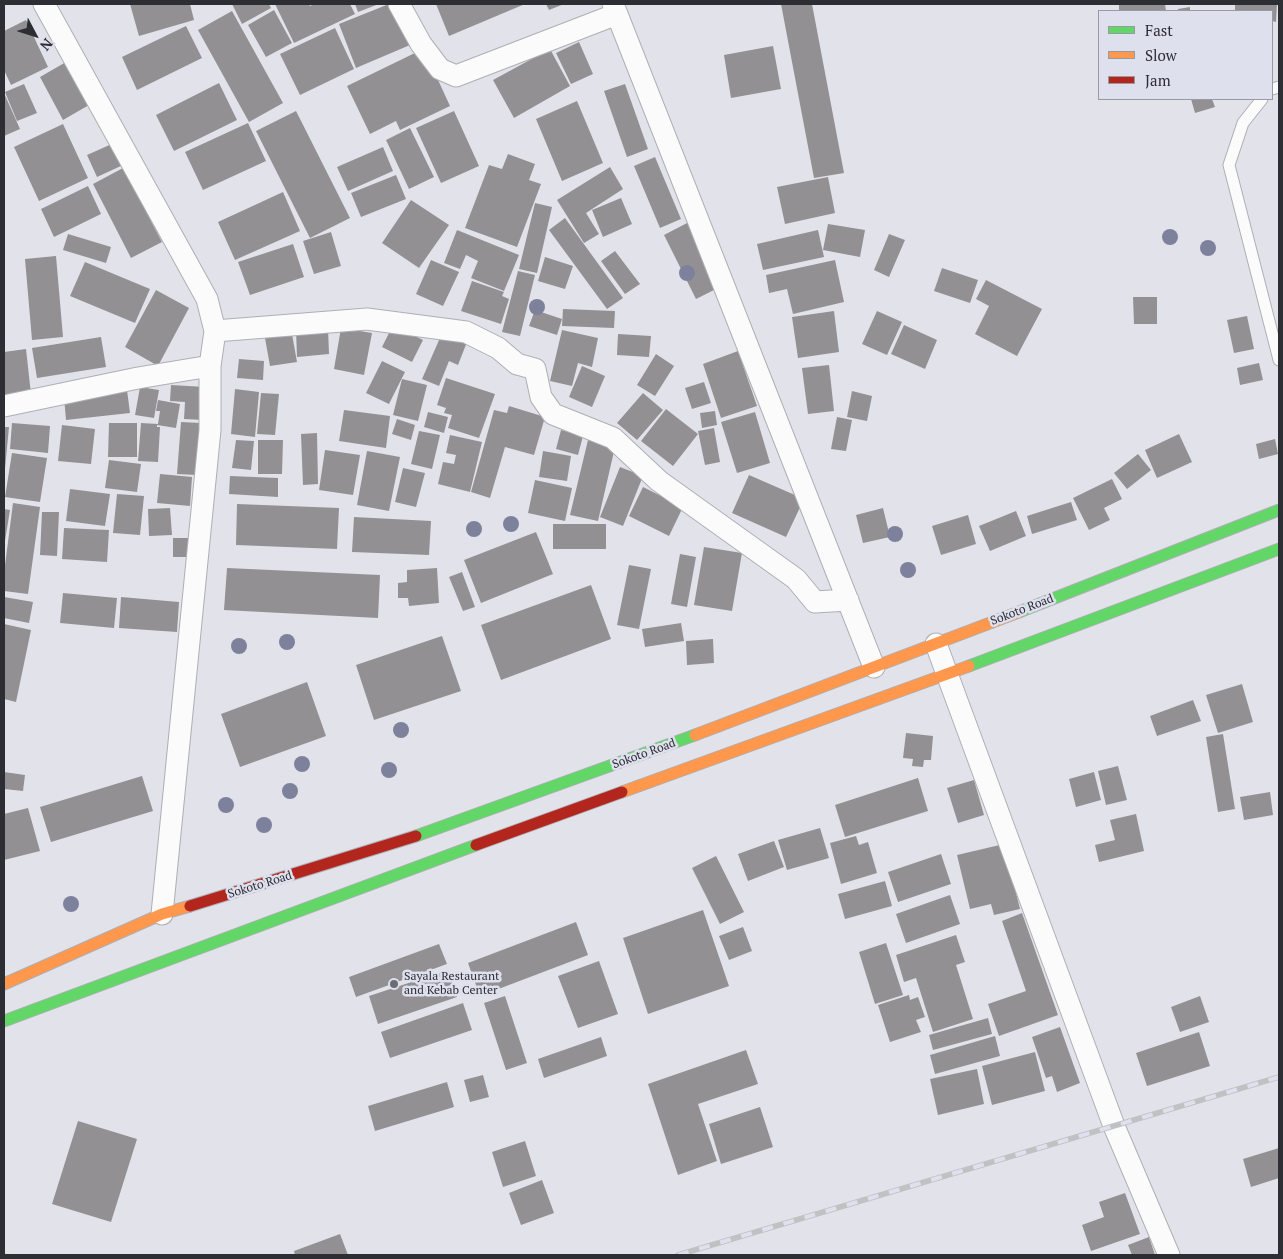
<!DOCTYPE html>
<html>
<head>
<meta charset="utf-8">
<style>
  body { margin:0 }
  #map { position:relative; width:1283px; height:1259px; overflow:hidden; background:#e2e3ea; font-family:"PT Serif",serif }
  canvas { display:block }
  .frame { position:absolute; inset:0; border:5px solid #2d2e33; pointer-events:none }
  .legend { position:absolute; left:1098px; top:10px; width:175px; height:90px; box-sizing:border-box; background:#dee0ee; border:1px solid #9799a3; margin:0; padding:6px 9px; list-style:none; font-size:15px; color:#2d2e33 }
  .legend li { display:flex; align-items:center; gap:10px; height:25px }
  .legend b { width:25px; border:1px solid #9799a3 }
  .north { position:absolute; left:10px; top:10px; width:50px; height:50px; -webkit-text-stroke:4px #dee0ee; paint-order:stroke; rotate:130deg; font-size:14px; font-weight:700; line-height:20px; text-align:center; color:#2d2e33 }
  .north::after { content:''; display:block; margin:auto; width:18px; height:22px; background:#2d2e33; clip-path:polygon(50% 0,100% 100%,50% 72%,0 100%) }
</style>
</head>
<body>
<div id="map">
<canvas width="1283" height="1259"></canvas>
<div class="frame"></div>
<ul class="legend">
<li><b style="height:6px;background:#63d668"></b>Fast</li>
<li><b style="height:6px;background:#ff974d"></b>Slow</li>
<li><b style="height:6px;background:#b3261e"></b>Jam</li>
</ul>
<div class="north">N</div>
</div>
<script>
const g = document.querySelector('canvas').getContext('2d');
g.lineJoin = 'round';
function fillPath(path, color) {
  g.fillStyle = color;
  g.fill(path, 'evenodd');
}
function shape(rows) {
  const path = new Path2D();
  for (const r of rows) {
    path.moveTo(r[0], r[1]);
    for (let i = 2; i < r.length; i += 2) path.lineTo(r[i], r[i + 1]);
  }
  return path;
}
function strokePath(path, color, width, dash) {
  g.strokeStyle = color;
  g.lineWidth = width;
  g.lineCap = dash ? 'butt' : 'round';
  g.setLineDash(dash || []);
  g.stroke(path);
}
function write(font, color, halo, rows, align = 'center') {
  g.font = font + ' "PT Serif",serif';
  g.lineWidth = 5;
  g.setLineDash([]);
  g.textBaseline = 'middle';
  g.strokeStyle = halo;
  g.fillStyle = color;
  for (const [text, x, y, turn = 0] of rows) {
    g.save();
    g.translate(x, y);
    g.rotate((+turn || 0) * Math.PI / 180);
    g.textAlign = isNaN(turn) ? turn : align;
    if (halo) g.strokeText(text, 0, 0);
    g.fillText(text, 0, 0);
    g.restore();
  }
}
fillPath(shape([
  [130,4,190,4,194,20,139,36],
  [232,4,269,4,271,8,242,24],
  [275,4,309,4,310,6,314,4,350,4,355,14,294,43],
  [355,4,379,4,358,12],
  [389,4,410,45,356,68,339,24],
  [436,4,525,4,449,36],
  [546,4,564,4,549,10],
  [781,4,812,4,844,173,814,178],
  [1119,4,1165,4,1166,11,1119,11],
  [1235,4,1277,4,1276,22,1272,21,1272,11,1235,11],
  [1190,7,1190,11,1178,11,1178,9],
  [274,10,292,43,266,57,248,25],
  [232,11,283,103,249,122,198,30],
  [26,20,48,67,11,85,4,70,4,31],
  [186,26,202,58,137,90,122,57],
  [335,28,354,69,300,95,280,54],
  [579,42,593,74,571,84,556,53],
  [773,46,781,89,731,98,724,55],
  [550,49,570,86,514,118,493,80],
  [419,51,433,69,450,106,400,130,396,121,370,134,347,86],
  [66,62,89,105,63,120,40,77],
  [219,83,237,120,174,151,156,115],
  [24,84,37,113,17,121,5,92],
  [625,84,648,149,627,157,604,91],
  [4,93,20,129,4,136],
  [1191,99,1212,99,1215,107,1195,113],
  [577,101,603,163,562,181,536,119],
  [296,111,350,218,310,238,256,131],
  [454,111,479,166,441,183,416,128],
  [248,123,266,161,203,190,185,152],
  [63,124,88,178,39,201,14,147],
  [410,128,434,177,409,189,386,140],
  [114,143,123,165,97,177,87,155],
  [383,147,393,171,348,191,337,167],
  [508,154,535,164,529,180,541,184,517,247,465,228,489,165,502,169],
  [655,157,681,219,660,228,634,166],
  [610,167,623,189,586,213,599,234,584,243,557,200],
  [123,168,162,242,131,258,93,184],
  [396,175,406,199,361,217,351,193],
  [828,177,835,213,785,224,777,187],
  [88,186,101,214,54,237,41,209],
  [283,192,300,231,235,260,218,222],
  [621,198,632,224,603,237,592,210],
  [411,200,449,225,419,268,382,243],
  [535,203,552,207,537,273,519,269],
  [565,218,623,298,607,309,549,230],
  [689,222,720,287,696,299,664,235],
  [828,224,865,230,860,257,823,250],
  [457,230,519,255,504,291,471,278,478,261,466,255,460,269,444,263],
  [818,230,824,257,763,270,757,244],
  [331,232,341,266,314,274,303,241],
  [68,234,111,247,106,263,63,250],
  [889,234,905,240,889,277,874,270],
  [293,244,304,277,250,295,238,262],
  [615,251,640,284,625,294,601,261],
  [56,256,63,337,32,340,25,259],
  [545,257,573,266,565,289,538,281],
  [431,260,459,272,443,306,416,294],
  [835,260,844,302,793,314,787,289,769,293,766,275],
  [85,262,150,289,135,323,70,296],
  [942,268,978,280,970,303,934,291],
  [518,271,535,275,520,336,502,332],
  [986,280,1042,309,1017,356,975,334,989,306,976,299],
  [472,281,504,292,502,296,509,299,501,324,461,311],
  [156,290,189,308,158,366,125,347],
  [1133,297,1157,297,1157,324,1134,324],
  [563,309,615,311,614,328,562,326],
  [535,310,562,319,557,335,529,326],
  [834,311,839,352,798,358,792,317],
  [877,311,902,322,887,355,862,344],
  [1247,316,1254,349,1234,353,1227,320],
  [393,325,423,340,412,362,382,347],
  [904,325,937,340,925,369,891,354],
  [328,328,329,354,297,357,296,330],
  [341,328,372,333,364,375,334,369],
  [562,330,598,338,592,367,578,363,572,386,550,381],
  [443,331,467,342,458,365,449,361,439,386,422,379],
  [292,334,297,362,270,366,265,338],
  [618,334,651,336,649,357,617,355],
  [101,337,106,367,37,378,32,348],
  [26,349,31,394,4,397,4,352],
  [738,351,757,406,721,418,703,364],
  [656,354,674,366,655,396,637,385],
  [239,359,264,361,263,380,237,378],
  [382,361,405,372,389,404,366,393],
  [1259,363,1263,380,1240,385,1237,368],
  [829,365,834,411,808,414,802,368],
  [582,366,605,376,592,407,569,397],
  [446,378,495,394,479,438,448,428,452,415,444,413,446,408,437,405],
  [402,379,427,385,418,421,393,415],
  [704,382,711,403,692,409,685,388],
  [171,385,205,387,203,420,184,419,185,402,170,401],
  [140,387,159,390,154,418,135,415],
  [235,389,259,392,255,437,231,434],
  [127,390,130,413,66,420,64,397],
  [852,391,872,396,867,421,847,417],
  [261,393,279,394,275,435,257,434],
  [643,393,663,410,637,440,617,423],
  [158,400,180,404,176,428,157,425,157,427,160,427,158,462,138,461,141,423,158,424,160,411,156,411],
  [509,406,545,417,534,455,505,447,490,498,471,492,494,410,507,413],
  [666,409,698,434,673,466,641,441],
  [344,410,390,416,386,448,339,441],
  [715,411,717,425,702,428,700,413],
  [428,412,448,417,444,433,424,427],
  [755,412,770,463,737,473,721,422],
  [837,417,852,420,846,451,831,449],
  [397,419,415,425,411,440,392,434],
  [181,422,201,423,197,475,177,474],
  [12,423,50,426,48,453,10,449],
  [109,423,137,423,137,457,108,457],
  [62,425,95,429,91,464,58,461],
  [4,427,9,427,5,469,4,469],
  [714,428,720,462,705,465,698,431],
  [561,430,583,436,578,455,556,449],
  [419,431,440,435,432,469,411,464],
  [317,433,318,484,303,485,301,434],
  [1179,434,1192,462,1157,478,1145,450],
  [450,435,482,442,470,492,438,484,443,462,454,464,456,455,446,453],
  [1275,439,1278,454,1259,459,1256,444],
  [236,440,254,441,251,470,232,468],
  [258,440,283,440,282,474,258,474],
  [588,440,615,447,598,521,570,515],
  [325,450,360,455,353,495,319,490],
  [367,451,400,457,389,511,357,505],
  [543,451,571,456,567,481,539,477],
  [12,453,47,458,40,502,5,497],
  [1138,454,1151,470,1127,489,1114,473],
  [109,460,141,464,137,492,105,488],
  [620,467,643,476,623,526,600,517],
  [403,468,425,473,416,507,395,502],
  [160,474,192,477,190,506,157,503],
  [749,475,804,499,786,537,732,513],
  [230,476,278,478,278,497,229,494],
  [1112,479,1122,499,1104,508,1110,520,1089,530,1073,498],
  [535,480,572,488,565,521,528,513],
  [643,487,683,507,669,536,629,516],
  [70,489,110,494,105,526,66,521],
  [117,494,144,496,140,535,113,533],
  [1071,502,1077,520,1032,534,1027,516],
  [13,503,40,507,28,594,4,591,4,573],
  [237,504,339,508,337,549,236,545],
  [170,508,172,535,149,536,148,509],
  [883,508,890,537,863,543,856,515],
  [4,509,10,510,5,541,4,541],
  [1016,511,1026,536,990,551,979,526],
  [42,512,59,512,57,556,40,555],
  [968,515,976,544,941,555,932,526],
  [354,517,431,521,429,555,352,552],
  [553,524,606,524,606,549,553,549],
  [64,528,109,530,107,562,62,559],
  [536,532,553,574,481,603,464,560],
  [173,538,189,538,188,557,173,557],
  [704,547,742,553,732,611,694,605],
  [680,554,696,557,687,607,671,604],
  [629,565,651,569,639,629,617,625],
  [227,568,380,575,378,618,224,610],
  [437,568,439,603,409,606,408,598,398,598,398,583,407,582,407,570],
  [462,572,475,607,463,611,449,577],
  [591,585,611,639,501,680,481,625],
  [63,593,117,598,114,628,60,623],
  [4,597,33,602,29,623,4,618],
  [121,597,179,602,177,632,119,628],
  [681,623,684,641,645,647,642,629],
  [4,624,31,630,16,702,4,699],
  [442,636,461,691,374,720,356,665],
  [713,639,714,663,687,665,686,641],
  [307,682,326,736,240,767,221,714],
  [1242,684,1253,722,1218,733,1206,695],
  [1193,700,1201,721,1157,736,1150,716],
  [906,733,933,736,931,760,924,760,923,767,912,766,913,759,903,758],
  [1223,734,1235,809,1218,812,1206,737],
  [1118,766,1127,800,1106,805,1098,771],
  [4,772,25,775,23,791,4,789],
  [1094,772,1101,800,1076,807,1069,779],
  [142,776,153,811,51,842,40,807],
  [918,778,928,811,845,837,835,805],
  [974,780,984,815,958,823,947,788],
  [1270,792,1273,815,1244,820,1240,797],
  [28,808,40,851,4,860,4,814],
  [1136,814,1144,851,1099,862,1095,845,1115,840,1110,820],
  [820,828,829,858,787,870,778,840],
  [856,836,859,845,868,842,877,873,841,884,830,843],
  [774,841,784,867,748,881,738,854],
  [1004,844,1020,909,994,915,991,904,970,909,957,855],
  [941,854,951,884,898,902,888,872],
  [716,856,744,912,720,924,692,868],
  [885,881,892,906,845,919,838,894],
  [950,895,960,924,906,943,896,914],
  [703,910,729,986,648,1014,623,938],
  [1022,913,1058,1015,999,1036,988,1004,1026,991,1002,921],
  [576,922,588,955,480,996,468,963],
  [743,927,752,951,729,960,719,936],
  [956,935,965,962,956,965,973,1019,933,1032,916,978,904,982,896,955],
  [886,943,903,995,875,1004,859,952],
  [439,944,447,964,356,997,349,977],
  [599,961,618,1014,578,1028,558,976],
  [448,970,457,997,378,1024,369,996],
  [909,995,910,1000,918,997,925,1017,916,1020,921,1032,890,1042,878,1005],
  [505,996,527,1063,506,1070,484,1003],
  [1200,996,1209,1022,1180,1032,1171,1007],
  [463,1003,472,1030,390,1058,381,1032],
  [988,1018,992,1034,933,1050,929,1035],
  [1060,1027,1080,1083,1057,1092,1052,1076,1046,1078,1032,1037],
  [1199,1032,1210,1066,1147,1086,1136,1053],
  [995,1036,1000,1056,935,1074,930,1055],
  [601,1037,607,1056,544,1078,538,1059],
  [746,1050,758,1084,698,1104,717,1161,678,1175,648,1084],
  [1035,1052,1045,1091,992,1105,982,1066],
  [977,1069,984,1104,938,1115,930,1079],
  [483,1075,489,1097,470,1102,464,1080],
  [447,1082,454,1107,375,1131,368,1106],
  [760,1107,773,1147,721,1164,709,1124],
  [78,1121,137,1139,111,1222,52,1204],
  [525,1141,536,1176,503,1187,492,1152],
  [1279,1148,1279,1178,1251,1187,1243,1159],
  [542,1180,554,1213,521,1225,509,1193],
  [1125,1193,1140,1234,1091,1251,1082,1225,1104,1217,1099,1202],
  [340,1234,348,1255,295,1255,294,1251],
  [1149,1237,1155,1255,1132,1255,1128,1245]
]), '#929093');
const lane = shape([
  [1272,89,1279,87],
  [1262,99,1243,123,1229,165,1279,360]
]);
const street = shape([
  [44,4,207,299,215,331,210,366,210,430,162,914],
  [399,4,421,44,440,69,456,76,617,14],
  [613,4,874,667],
  [215,331,367,319,466,332,498,348,517,364,535,369,541,397,553,414,613,438,659,481,796,579,815,602,848,600],
  [4,406,138,378,210,366],
  [936,644,1114,1126,1169,1255]
]);
const fast = shape([
  [1019,612,1279,510],
  [969,666,1279,549],
  [416,836,695,735],
  [4,1021,476,845]
]);
const slow = shape([
  [695,735,1019,612],
  [622,792,969,666],
  [4,984,162,914,190,906]
]);
const jam = shape([
  [476,845,622,792],
  [190,906,416,836]
]);
strokePath(lane, '#aeafb4', 13);
strokePath(street, '#aeafb4', 23);
strokePath(fast, '#aeafb4', 13);
strokePath(slow, '#aeafb4', 13);
strokePath(jam, '#aeafb4', 13);
strokePath(lane, '#fbfbfc', 11);
strokePath(street, '#fbfbfc', 21);
strokePath(fast, '#63d668', 11);
strokePath(slow, '#ff974d', 11);
strokePath(jam, '#b3261e', 11);
const rail = shape([
  [678,1255,1279,1077]
]);
strokePath(rail, '#c0c1c3', 5.5);
strokePath(rail, '#dee0ee', 4, [11]);
g.fillStyle = '#7e819c';
for (const [x, y] of [
  [1170,237],
  [1208,248],
  [687,273],
  [537,307],
  [511,524],
  [474,529],
  [895,534],
  [908,570],
  [287,642],
  [239,646],
  [401,730],
  [302,764],
  [389,770],
  [290,791],
  [226,805],
  [264,825],
  [71,904]
]) {
  g.beginPath();
  g.arc(x, y, 8, 0, 2 * Math.PI);
  g.fill();
}
for (const [x, y, r, color] of [
  [394,984,5,"#6c6d73"]
]) {
  const dot = new Path2D();
  dot.arc(x, y, r, 0, 2 * Math.PI);
  g.fillStyle = color;
  g.fill(dot);
  strokePath(dot, '#dee0ee', 2);
}
write('12px', '#2d2e33', '#dee0ee', [
  ["Sokoto Road",1022,610,-21],
  ["Sokoto Road",644,754,-20],
  ["Sokoto Road",260,885,-17]
]);
write('12px', '#2d2e33', '#dee0ee', [
  ["Sayala Restaurant",404,977],
  ["and Kebab Center",404,991]
], 'left');
</script>
</body>
</html>
